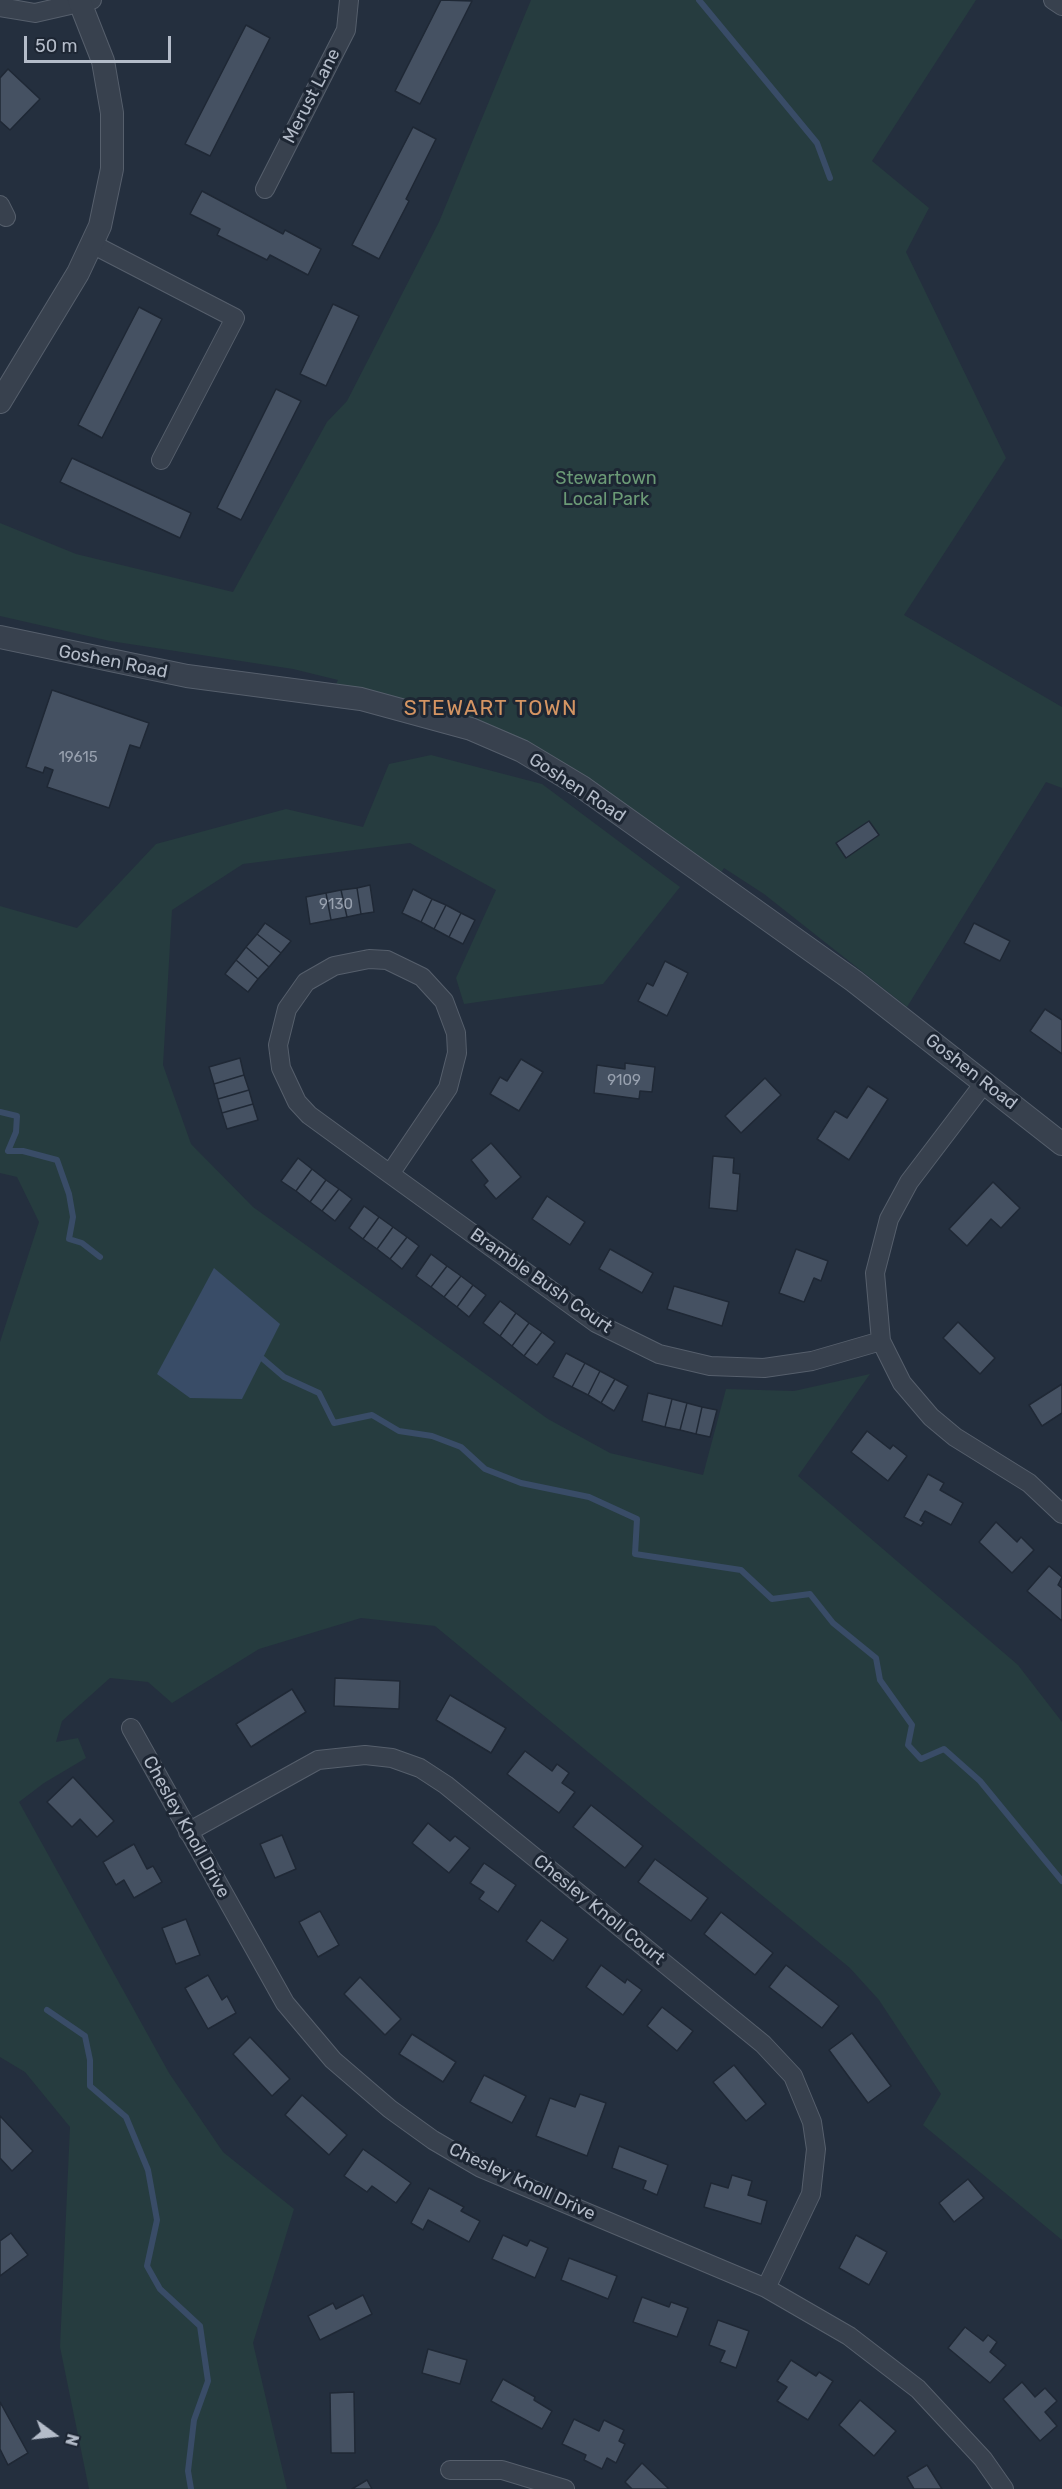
<!DOCTYPE html>
<html>
<head>
<meta charset="utf-8">
<style>
  body { margin:0 }
  #map { position:relative; width:1062px; height:2489px; overflow:hidden; background:#242f3e; font-family:Rubik,sans-serif }
  canvas { display:block }
  .north { position:absolute; left:24px; top:2405px; width:60px; height:60px; -webkit-text-stroke:4px #1d2633; paint-order:stroke; rotate:105deg; font-size:16px; font-weight:700; line-height:24px; text-align:center; color:#b4bcc9 }
  .north::after { content:''; display:block; margin:auto; width:21px; height:27px; background:#b4bcc9; clip-path:polygon(50% 0,100% 100%,50% 72%,0 100%) }
  .scale { position:absolute; left:24px; top:36px; width:147px; height:27px; box-sizing:border-box; border:3px solid #b4bcc9; border-top:0; padding-left:8px; font-size:18px; line-height:21px; white-space:nowrap; color:#b4bcc9; -webkit-text-stroke:4px #1d2633; paint-order:stroke }
</style>
</head>
<body>
<div id="map">
<canvas width="1062" height="2489"></canvas>
<div class="north">N</div>
<div class="scale">50 m</div>
</div>
<script>
const g = document.querySelector('canvas').getContext('2d');
g.lineJoin = 'round';
function fillPath(path, color) {
  g.fillStyle = color;
  g.fill(path, 'evenodd');
}
function shape(rows) {
  const path = new Path2D();
  for (const r of rows) {
    path.moveTo(r[0], r[1]);
    for (let i = 2; i < r.length; i += 2) path.lineTo(r[i], r[i + 1]);
  }
  return path;
}
function strokePath(path, color, width, dash) {
  g.strokeStyle = color;
  g.lineWidth = width;
  g.lineCap = dash ? 'butt' : 'round';
  g.setLineDash(dash || []);
  g.stroke(path);
}
function write(font, color, halo, rows, align = 'center') {
  g.font = font + ' Rubik,sans-serif';
  g.lineWidth = 6;
  g.setLineDash([]);
  g.textBaseline = 'middle';
  g.strokeStyle = halo;
  g.fillStyle = color;
  for (const [text, x, y, turn = 0] of rows) {
    g.save();
    g.translate(x, y);
    g.rotate((+turn || 0) * Math.PI / 180);
    g.textAlign = isNaN(turn) ? turn : align;
    if (halo) g.strokeText(text, 0, 0);
    g.fillText(text, 0, 0);
    g.restore();
  }
}
fillPath(shape([
  [531,0,976,0,872,161,929,208,906,252,1006,458,904,615,1062,707,1062,788,1046,782,907,1007,764,894,724,868,717,879,543,760,333,690,338,680,293,669,110,641,0,616,0,523,76,554,233,592,327,422,347,401,439,222],
  [431,755,542,784,680,887,603,984,464,1004,456,978,496,890,410,843,243,864,172,910,163,1065,191,1144,253,1207,548,1419,610,1453,703,1475,726,1389,794,1391,870,1374,798,1476,1018,1665,1062,1722,1062,2240,923,2125,941,2094,879,2000,850,1968,435,1626,361,1618,259,1649,172,1703,148,1682,110,1678,62,1721,56,1742,78,1738,86,1758,44,1783,19,1802,169,2073,223,2152,294,2209,253,2343,287,2489,89,2489,60,2347,70,2127,25,2072,0,2057,0,1342,39,1222,17,1177,0,1173,0,906,77,928,156,844,286,809,363,827,389,764]
]), '#263c3f');
fillPath(shape([
  [214,1268,280,1324,242,1399,190,1398,157,1374]
]), '#394c67');
strokePath(shape([
  [699,0,817,143,830,178],
  [0,1112,17,1116,16,1132,8,1151,23,1151,57,1160,69,1194,73,1217,69,1239,82,1243,100,1257],
  [263,1359,284,1377,319,1393,334,1423,372,1415,399,1431,432,1436,461,1447,485,1469,521,1483,589,1497,637,1519,635,1554,741,1570,772,1599,810,1594,833,1623,876,1658,880,1680,912,1725,908,1745,921,1759,944,1749,980,1781,1062,1881],
  [47,2010,85,2036,90,2060,90,2086,126,2117,148,2170,157,2220,147,2266,160,2289,200,2326,208,2381,194,2420,188,2471,191,2489]
]), '#394c67', 6);
const building = shape([
  [441,0,472,1,420,104,395,91,441,0],
  [246,25,270,38,210,156,185,144,246,25],
  [8,69,40,99,10,130,0,121,0,78,8,69],
  [413,127,436,139,406,199,409,201,379,259,352,245,413,127],
  [202,191,283,234,285,230,321,249,308,275,270,255,267,260,217,235,220,229,190,214,202,191],
  [333,304,359,316,326,386,300,374,333,304],
  [139,307,162,319,102,438,78,425,139,307],
  [276,389,301,401,241,520,217,508,276,389],
  [72,458,191,513,180,538,60,482,72,458],
  [52,690,149,723,140,748,130,745,109,808,47,787,53,770,45,767,43,773,26,767,52,690],
  [869,821,879,835,846,858,836,843,869,821],
  [370,885,374,912,361,914,357,888,370,885],
  [357,888,361,914,347,917,341,890,357,888],
  [413,889,432,899,421,922,402,913,413,889],
  [341,890,347,917,331,920,326,893,341,890],
  [326,893,331,920,310,924,306,897,326,893],
  [432,899,446,905,434,929,421,922,432,899],
  [446,905,461,913,449,937,434,929,446,905],
  [461,913,475,920,463,944,449,937,461,913],
  [265,923,291,941,281,953,257,934,265,923],
  [974,923,1010,941,1000,961,964,943,974,923],
  [257,934,281,953,269,967,246,947,257,934],
  [246,947,269,967,258,979,236,960,246,947],
  [236,960,258,979,248,992,225,974,236,960],
  [665,961,688,973,667,1016,638,1001,647,983,653,986,665,961],
  [1045,1009,1062,1020,1062,1054,1030,1031,1045,1009],
  [240,1058,244,1075,214,1084,209,1067,240,1058],
  [521,1059,543,1072,519,1111,490,1094,500,1077,507,1081,521,1059],
  [625,1063,655,1067,652,1092,640,1091,639,1099,594,1093,597,1065,625,1069,625,1063],
  [244,1075,249,1090,218,1099,214,1084,244,1075],
  [765,1078,781,1095,741,1133,725,1116,765,1078],
  [868,1086,888,1099,849,1160,817,1139,835,1111,847,1118,868,1086],
  [249,1090,253,1104,222,1113,218,1099,249,1090],
  [253,1104,258,1120,227,1129,222,1113,253,1104],
  [491,1143,521,1177,496,1199,484,1185,488,1181,471,1160,491,1143],
  [713,1156,734,1158,733,1173,740,1174,737,1211,709,1208,713,1156],
  [298,1158,312,1169,296,1191,281,1181,298,1158],
  [312,1169,326,1180,310,1202,296,1191,312,1169],
  [326,1180,339,1189,322,1211,310,1202,326,1180],
  [993,1182,1020,1208,1001,1228,991,1219,967,1246,949,1229,993,1182],
  [339,1189,352,1199,335,1221,322,1211,339,1189],
  [547,1196,585,1222,570,1245,532,1219,547,1196],
  [364,1206,379,1217,363,1239,349,1228,364,1206],
  [379,1217,393,1227,377,1249,363,1239,379,1217],
  [393,1227,407,1237,390,1259,377,1249,393,1227],
  [407,1237,419,1246,402,1269,390,1259,407,1237],
  [610,1249,653,1273,642,1293,599,1269,610,1249],
  [796,1249,828,1261,821,1281,814,1278,804,1302,779,1293,796,1249],
  [431,1254,447,1266,431,1287,416,1276,431,1254],
  [447,1266,461,1276,444,1297,431,1287,447,1266],
  [461,1276,473,1285,457,1307,444,1297,461,1276],
  [473,1285,486,1295,469,1317,457,1307,473,1285],
  [674,1286,729,1302,722,1326,667,1309,674,1286],
  [500,1301,516,1313,500,1336,483,1323,500,1301],
  [516,1313,529,1323,512,1346,500,1336,516,1313],
  [958,1322,995,1358,980,1374,943,1338,958,1322],
  [529,1323,542,1332,524,1356,512,1346,529,1323],
  [542,1332,555,1342,537,1365,524,1356,542,1332],
  [566,1353,585,1363,572,1387,553,1377,566,1353],
  [585,1363,600,1371,588,1395,572,1387,585,1363],
  [600,1371,615,1379,601,1403,588,1395,600,1371],
  [615,1379,628,1386,614,1411,601,1403,615,1379],
  [1062,1384,1062,1413,1042,1426,1029,1405,1062,1384],
  [648,1393,672,1399,665,1427,642,1421,648,1393],
  [672,1399,687,1403,680,1430,665,1427,672,1399],
  [687,1403,702,1407,696,1434,680,1430,687,1403],
  [702,1407,717,1410,710,1437,696,1434,702,1407],
  [867,1431,890,1449,893,1445,907,1456,888,1481,851,1452,867,1431],
  [928,1474,944,1483,940,1490,963,1503,951,1525,925,1511,920,1520,924,1522,921,1526,904,1517,928,1474],
  [996,1522,1017,1542,1021,1537,1034,1550,1012,1573,979,1542,996,1522],
  [1049,1566,1062,1577,1058,1585,1062,1588,1062,1621,1027,1591,1049,1566],
  [335,1678,400,1681,399,1709,334,1706,335,1678],
  [292,1689,306,1712,251,1747,236,1724,292,1689],
  [450,1695,506,1728,491,1753,436,1720,450,1695],
  [525,1751,552,1771,557,1764,569,1773,562,1783,575,1792,559,1813,507,1774,525,1751],
  [73,1777,114,1821,97,1837,80,1819,72,1827,47,1802,73,1777],
  [591,1805,643,1846,625,1868,573,1827,591,1805],
  [428,1823,450,1841,455,1836,470,1848,449,1873,412,1843,428,1823],
  [282,1835,296,1869,275,1878,260,1844,282,1835],
  [134,1844,147,1869,153,1866,162,1882,134,1898,124,1880,116,1885,103,1862,134,1844],
  [655,1859,708,1898,691,1921,638,1882,655,1859],
  [484,1863,516,1885,498,1912,479,1899,484,1892,470,1883,484,1863],
  [320,1911,339,1945,318,1957,299,1922,320,1911],
  [721,1912,773,1953,755,1975,704,1934,721,1912],
  [186,1919,200,1955,176,1964,162,1928,186,1919],
  [541,1920,568,1939,553,1961,526,1941,541,1920],
  [601,1965,625,1983,627,1979,642,1990,623,2015,586,1987,601,1965],
  [786,1965,839,2006,822,2028,769,1987,786,1965],
  [208,1975,222,2000,227,1996,236,2013,208,2029,185,1988,208,1975],
  [360,1977,401,2019,385,2035,344,1994,360,1977],
  [662,2007,693,2031,677,2051,647,2026,662,2007],
  [852,2033,891,2086,868,2103,829,2050,852,2033],
  [412,2034,456,2062,443,2082,399,2054,412,2034],
  [250,2037,290,2079,272,2096,233,2054,250,2037],
  [734,2065,766,2104,746,2121,713,2082,734,2065],
  [484,2075,526,2096,512,2123,470,2102,484,2075],
  [580,2094,606,2103,587,2156,536,2136,550,2098,575,2107,580,2094],
  [302,2095,347,2135,329,2155,285,2115,302,2095],
  [0,2116,33,2151,12,2171,0,2158,0,2116],
  [619,2146,668,2165,657,2195,643,2189,646,2181,612,2168,619,2146],
  [363,2149,411,2183,396,2203,372,2186,367,2192,344,2176,363,2149],
  [732,2175,752,2181,748,2195,767,2201,761,2224,704,2207,711,2183,728,2188,732,2175],
  [968,2179,984,2198,954,2222,939,2203,968,2179],
  [429,2188,464,2207,461,2211,480,2221,469,2242,428,2220,423,2230,411,2223,429,2188],
  [11,2233,28,2255,0,2276,0,2241,11,2233],
  [503,2235,527,2246,530,2240,548,2248,535,2278,492,2259,503,2235],
  [856,2235,887,2252,869,2285,839,2268,856,2235],
  [569,2258,617,2276,608,2299,561,2280,569,2258],
  [363,2295,372,2314,320,2340,308,2316,333,2303,336,2309,363,2295],
  [642,2297,669,2307,671,2302,688,2308,677,2337,633,2322,642,2297],
  [718,2320,749,2331,736,2368,720,2362,725,2351,709,2345,718,2320],
  [965,2327,983,2341,988,2335,997,2342,990,2352,1006,2365,990,2383,948,2348,965,2327],
  [428,2349,467,2360,460,2384,422,2373,428,2349],
  [791,2360,816,2376,819,2372,833,2381,808,2420,777,2401,787,2387,777,2381,791,2360],
  [503,2379,535,2397,534,2400,552,2411,542,2429,491,2401,503,2379],
  [1022,2382,1035,2397,1045,2388,1057,2401,1045,2412,1057,2426,1040,2441,1003,2399,1022,2382],
  [354,2392,355,2453,331,2453,330,2393,354,2392],
  [860,2400,896,2431,874,2456,839,2425,860,2400],
  [0,2402,28,2453,8,2465,0,2449,0,2402],
  [574,2419,599,2431,604,2420,624,2430,619,2441,625,2444,616,2463,607,2458,602,2469,584,2460,586,2455,562,2444,574,2419],
  [642,2463,669,2489,632,2489,625,2482,642,2463],
  [927,2465,942,2489,914,2489,907,2477,927,2465],
  [367,2480,372,2489,352,2489,367,2480]
]);
fillPath(building, '#455162');
strokePath(building, '#1f2835', 1.5);
const minor = shape([
  [1053,0,1062,6],
  [0,7,35,13,92,0],
  [265,189,346,30,349,0],
  [0,205,6,217],
  [92,244,235,318,161,460],
  [369,959,387,960,422,977,444,1001,456,1033,457,1053,448,1088,390,1174,309,1115,297,1102,281,1068,278,1045,287,1009,306,982,334,966,369,959],
  [985,1082,909,1182,889,1219,875,1273,881,1341,902,1383,931,1417,955,1437,1029,1483,1062,1514],
  [390,1174,596,1323,659,1354,710,1366,764,1368,812,1361,881,1341],
  [131,1728,285,2003,333,2060,390,2109,433,2140,481,2168,766,2288,849,2336,918,2389,983,2459,1004,2489],
  [188,1832,318,1760,365,1755,392,1758,420,1768,446,1785,763,2044,793,2076,812,2122,816,2149,811,2194,766,2288],
  [450,2470,502,2470,565,2489]
]);
const tertiary = shape([
  [0,402,78,273,100,226,112,169,112,113,103,61,79,0],
  [0,637,187,676,361,699,471,729,522,751,582,787,854,981,1062,1144]
]);
strokePath(minor, '#565f6c', 20);
strokePath(tertiary, '#565f6c', 24);
strokePath(minor, '#38414e', 18);
strokePath(tertiary, '#38414e', 22);
write('15px', '#98a1af', null, [
  ["19615",78,758],
  ["9130",336,905],
  ["9109",624,1081]
]);
write('18px', '#b4bcc9', '#1d2633', [
  ["Merust Lane",312,96,-63],
  ["Goshen Road",113,662,11],
  ["Goshen Road",577,788,33],
  ["Goshen Road",971,1072,38],
  ["Bramble Bush Court",541,1281,35],
  ["Chesley Knoll Drive",186,1827,61],
  ["Chesley Knoll Court",599,1910,39],
  ["Chesley Knoll Drive",522,2182,25]
]);
write('18px', '#6b9a76', '#1d2633', [
  ["Stewartown",606,479],
  ["Local Park",606,500]
]);
g.letterSpacing = '1.5px';
write('21px', '#d59563', '#1d2633', [
  ["STEWART TOWN",491,709]
]);
g.letterSpacing = '0px';
</script>
</body>
</html>
